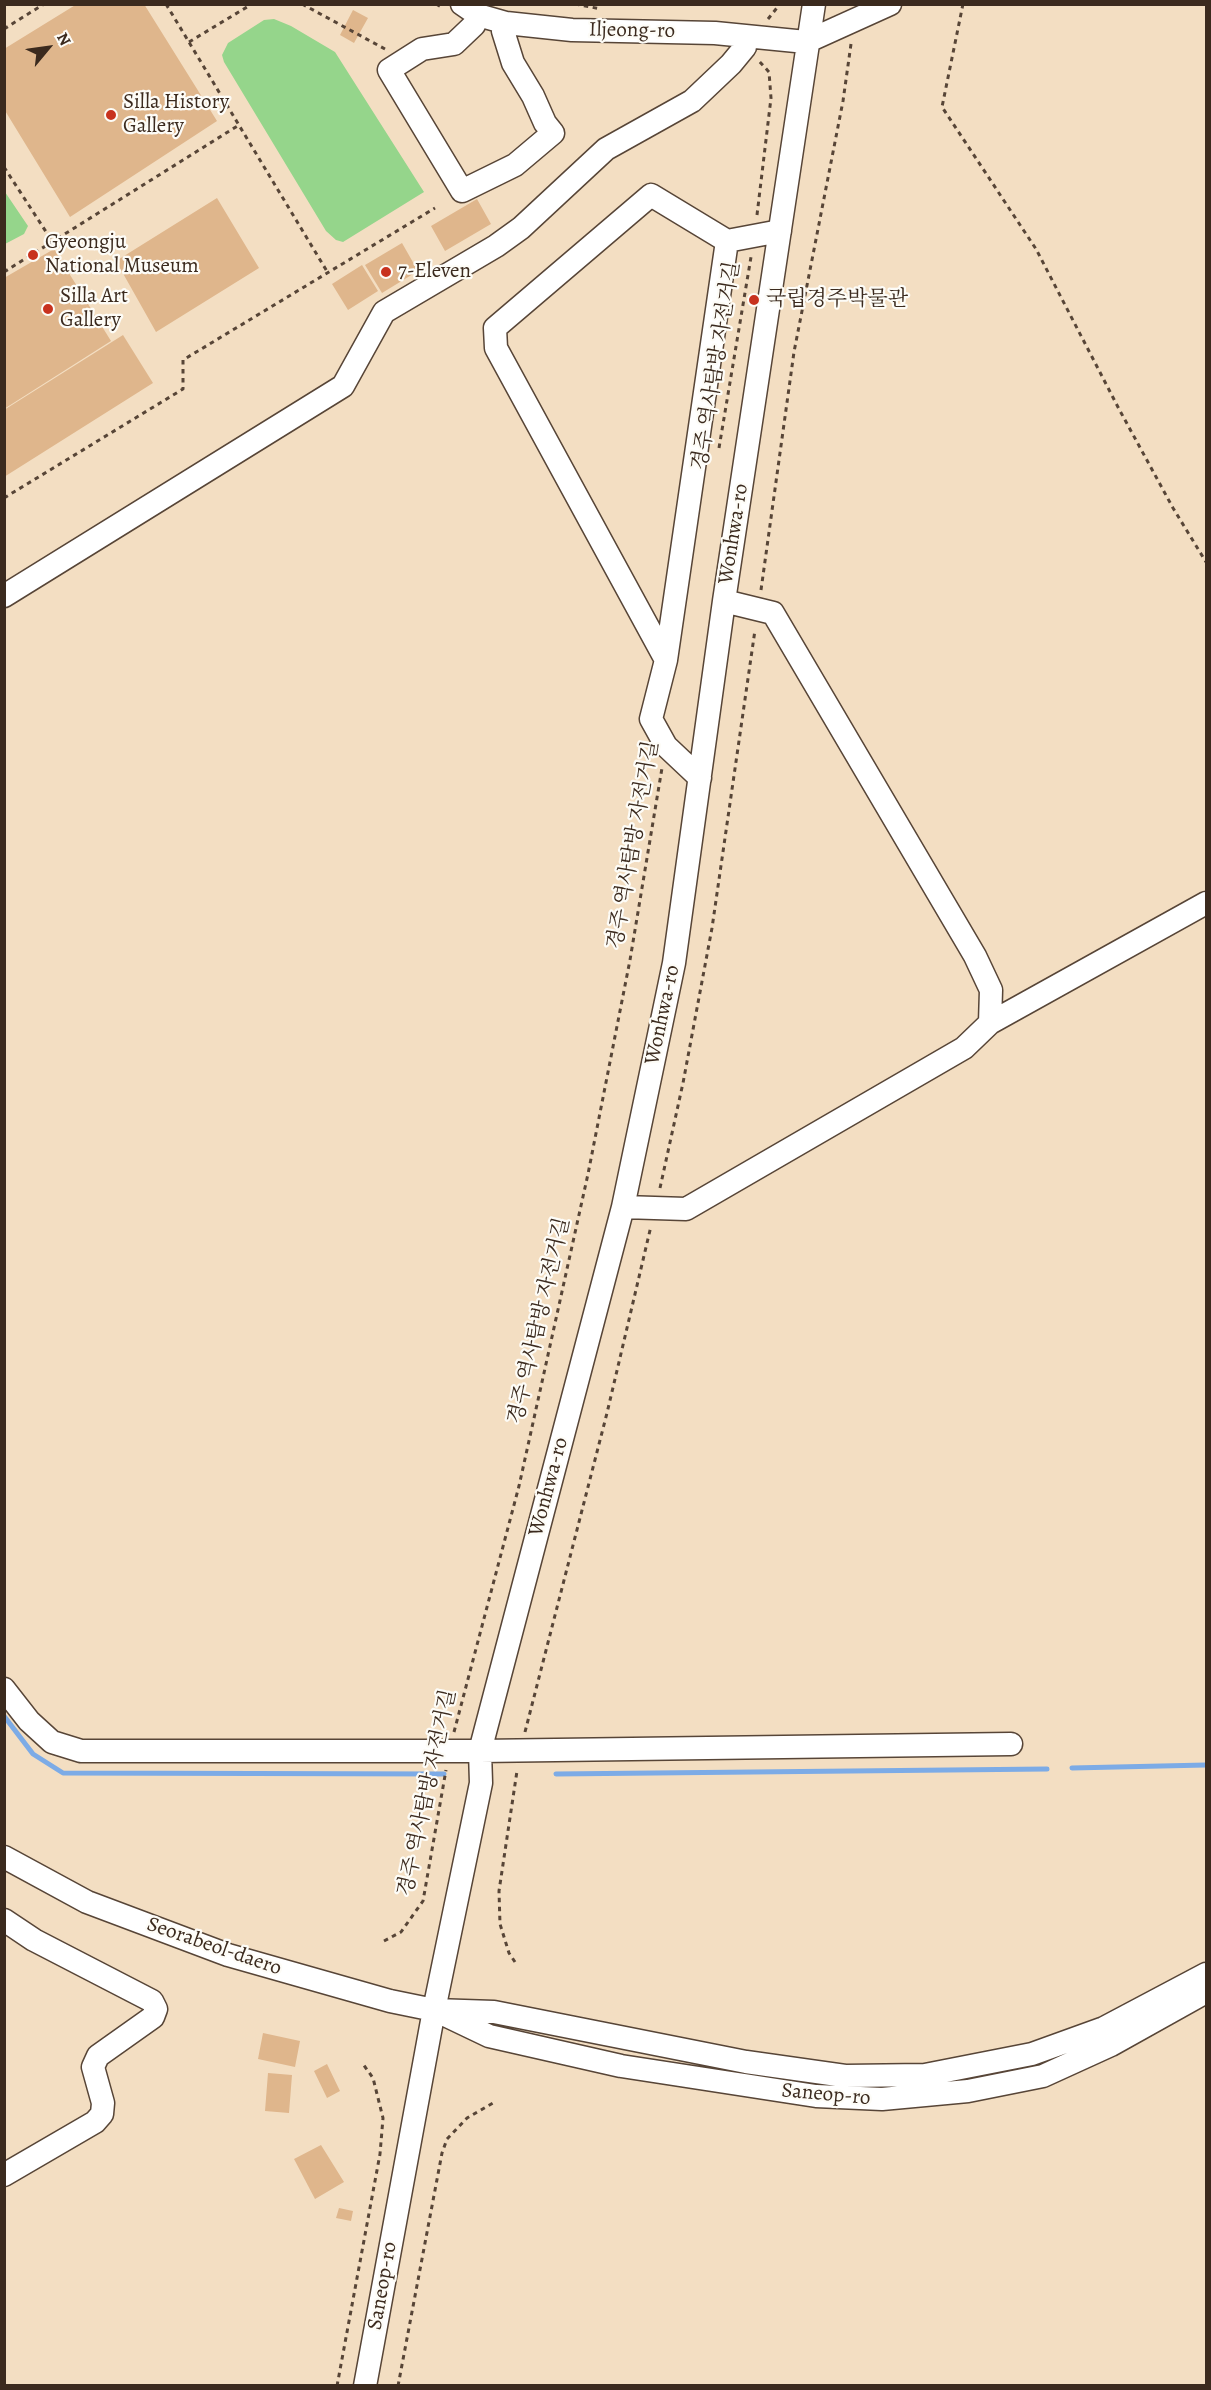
<!DOCTYPE html>
<html>
<head>
<meta charset="utf-8">
<style>
  body { margin:0 }
  #map { position:relative; width:1211px; height:2390px; overflow:hidden; background:#f3dec2; font-family:Alegreya,serif }
  canvas { display:block }
  .frame { position:absolute; inset:0; border:6px solid #3b2a1e; pointer-events:none }
  .north { position:absolute; left:18px; top:18px; width:60px; height:60px; -webkit-text-stroke:4px #fdfcf7; paint-order:stroke; rotate:61deg; font-size:16px; font-weight:700; line-height:24px; text-align:center; color:#3b2a1e }
  .north::after { content:''; display:block; margin:auto; width:21px; height:27px; background:#3b2a1e; clip-path:polygon(50% 0,100% 100%,50% 72%,0 100%) }
</style>
</head>
<body>
<div id="map">
<canvas width="1211" height="2390"></canvas>
<div class="frame"></div>
<div class="north">N</div>
</div>
<script>
const g = document.querySelector('canvas').getContext('2d');
g.lineJoin = 'round';
function fillPath(path, color) {
  g.fillStyle = color;
  g.fill(path, 'evenodd');
}
function shape(rows) {
  const path = new Path2D();
  for (const r of rows) {
    path.moveTo(r[0], r[1]);
    for (let i = 2; i < r.length; i += 2) path.lineTo(r[i], r[i + 1]);
  }
  return path;
}
function strokePath(path, color, width, dash) {
  g.strokeStyle = color;
  g.lineWidth = width;
  g.lineCap = dash ? 'butt' : 'round';
  g.setLineDash(dash || []);
  g.stroke(path);
}
function write(font, color, halo, rows, align = 'center') {
  g.font = font + ' Alegreya,"Noto Serif KR",serif';
  g.lineWidth = 4.5;
  g.setLineDash([]);
  g.textBaseline = 'middle';
  g.strokeStyle = halo;
  g.fillStyle = color;
  for (const [text, x, y, turn = 0] of rows) {
    g.save();
    g.translate(x, y);
    g.rotate((+turn || 0) * Math.PI / 180);
    g.textAlign = isNaN(turn) ? turn : align;
    if (halo) g.strokeText(text, 0, 0);
    g.fillText(text, 0, 0);
    g.restore();
  }
}
fillPath(shape([
  [274,19,291,26,335,52,424,192,343,242,336,240,326,231,224,62,222,55,228,43,264,20],
  [5,192,28,226,24,234,5,244]
]), '#95d58b');
strokePath(shape([
  [4,1716,33,1754,63,1773,444,1774],
  [1072,1768,1206,1765],
  [556,1774,1047,1769]
]), '#7cabe6', 5);
fillPath(shape([
  [77,4,144,4,217,121,70,217,4,109,4,49],
  [353,10,368,18,354,43,340,35],
  [217,198,259,268,156,332,116,261],
  [477,199,491,224,445,251,431,226],
  [402,243,418,271,382,293,365,265],
  [54,249,111,341,4,409,4,278],
  [362,265,378,291,348,310,332,284],
  [123,335,153,383,4,477,4,410],
  [263,2033,300,2041,295,2067,258,2059],
  [327,2064,340,2091,327,2098,314,2071],
  [268,2073,292,2075,289,2113,265,2111],
  [321,2145,344,2182,315,2199,294,2159],
  [339,2208,353,2211,351,2221,336,2218]
]), '#dfb68c');
const minor = shape([
  [462,4,478,15,506,23,572,30,715,33,806,42,890,4],
  [478,15,474,25,454,44,422,49,389,70,462,191,515,165,553,133,545,123,533,96,513,63,503,31,506,23],
  [4,596,343,386,384,312,496,246,521,228,606,149,692,101,731,64,745,47,745,36],
  [666,660,727,241],
  [700,778,666,746,651,719,666,660,496,348,495,328,651,195,727,241,780,231],
  [990,1023,1206,903],
  [623,1207,686,1209,964,1048,990,1023,991,990,975,956,773,613,724,601],
  [4,1689,29,1721,52,1742,81,1751,480,1751,1011,1744],
  [4,1857,87,1902,228,1955,390,2001,434,2010,494,2012,746,2062,845,2076,925,2075,1032,2054,1104,2028,1206,1974],
  [4,1920,34,1940,152,2001,156,2009,153,2017,98,2056,93,2067,103,2103,102,2114,95,2122,4,2175],
  [443,2014,489,2036,621,2066,816,2096,882,2099,968,2091,1043,2076,1111,2045,1206,1992],
  [365,2386,434,2010,481,1783,480,1751,623,1207,674,963,724,601,814,4]
]);
strokePath(minor, '#574537', 25);
strokePath(shape([
  [166,4,328,273],
  [302,4,385,49],
  [436,4,443,8],
  [575,4,601,9],
  [963,4,942,107,1036,249,1119,409,1173,508,1206,562],
  [768,19,780,4],
  [4,29,44,4],
  [189,42,252,4],
  [4,167,52,241],
  [757,215,771,98,769,72,759,61],
  [4,272,239,125],
  [719,448,751,257],
  [4,498,183,389,183,360,435,208],
  [761,590,794,352,843,101,851,44],
  [660,1188,683,1083,712,928,755,630],
  [454,1732,519,1486,588,1174,630,960,662,768],
  [525,1732,607,1413,651,1226],
  [384,1941,401,1932,423,1901,446,1770],
  [515,1962,509,1953,500,1924,499,1891,517,1771],
  [337,2386,380,2154,383,2118,373,2078,363,2064],
  [398,2386,442,2153,447,2139,467,2118,493,2103]
]), '#574537', 3, [4.5, 4.5]);
strokePath(minor, '#fff', 22);
for (const [x, y, r, color] of [
  [111,115,6,"#c8321e"],
  [33,255,6,"#c8321e"],
  [386,272,6,"#c8321e"],
  [754,300,6,"#c8321e"],
  [48,309,6,"#c8321e"]
]) {
  const dot = new Path2D();
  dot.arc(x, y, r, 0, 2 * Math.PI);
  g.fillStyle = color;
  g.fill(dot);
  strokePath(dot, '#fdfcf7', 2);
}
write('21px', '#3b2a1e', '#fdfcf7', [
  ["Iljeong-ro",632,31,1],
  ["경주 역사탐방 자전거길",717,366,-81],
  ["Wonhwa-ro",734,534,-81],
  ["경주 역사탐방 자전거길",634,845,-80],
  ["Wonhwa-ro",663,1015,-78],
  ["경주 역사탐방 자전거길",540,1321,-77],
  ["Wonhwa-ro",549,1487,-75],
  ["경주 역사탐방 자전거길",428,1793,-78],
  ["Seorabeol-daero",214,1947,19],
  ["Saneop-ro",826,2095,5],
  ["Saneop-ro",383,2286,-80]
]);
write('21px', '#3b2a1e', '#fdfcf7', [
  ["Silla History",123,103],
  ["Gallery",123,127],
  ["Gyeongju",45,243],
  ["National Museum",45,267],
  ["7-Eleven",398,272],
  ["Silla Art",60,297],
  ["Gallery",60,321],
  ["국립경주박물관",766,300]
], 'left');
</script>
</body>
</html>
